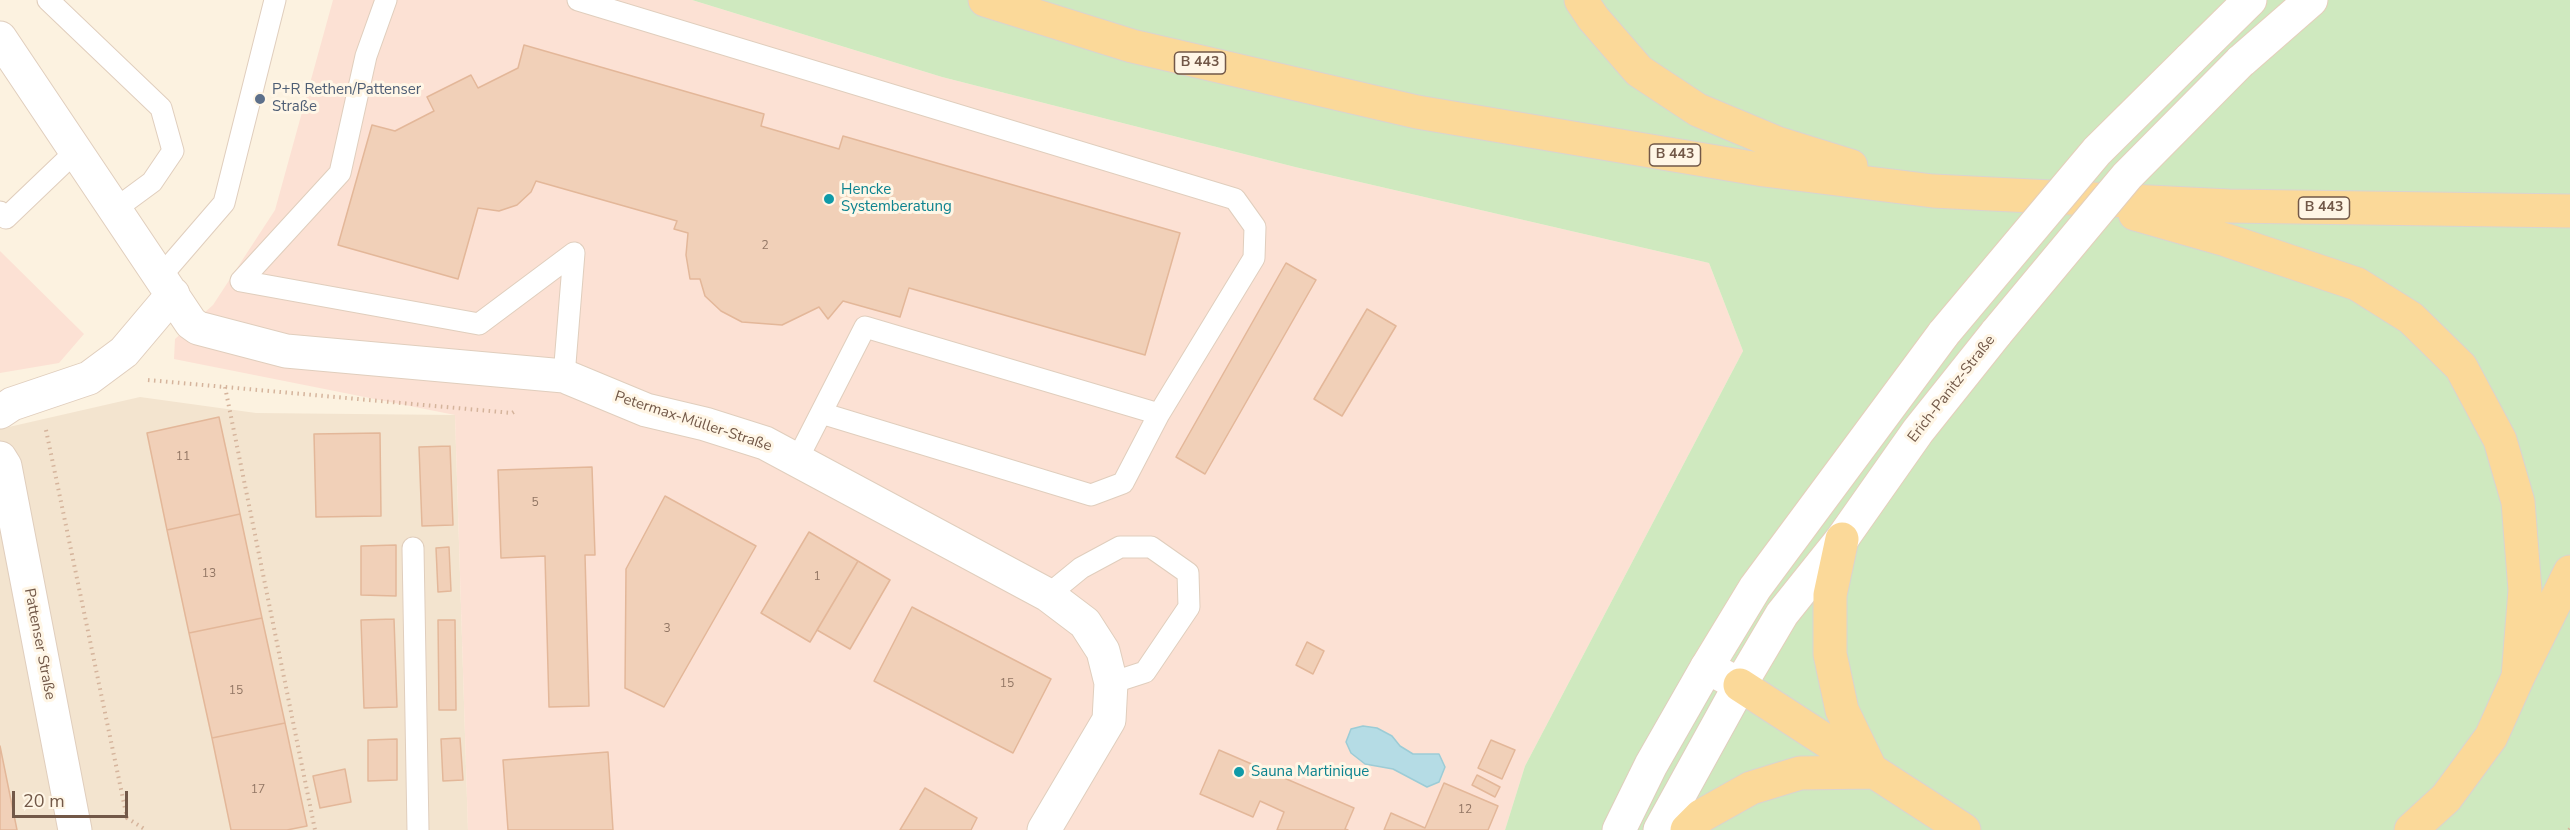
<!DOCTYPE html>
<html>
<head>
<meta charset="utf-8">
<style>
  body { margin:0 }
  #map { position:relative; width:2570px; height:830px; overflow:hidden; background:#fcf2e0; font-family:"Nunito Sans",sans-serif }
  canvas { display:block }
  .scale { position:absolute; left:12px; top:791px; width:116px; height:27px; box-sizing:border-box; border:3px solid #725848; border-top:0; padding-left:8px; font-size:18px; line-height:21px; white-space:nowrap; color:#725848; -webkit-text-stroke:4px #fff6e6; paint-order:stroke }
</style>
</head>
<body>
<div id="map">
<canvas width="2570" height="830"></canvas>
<div class="scale">20 m</div>
</div>
<script>
const g = document.querySelector('canvas').getContext('2d');
g.lineJoin = 'round';
function fillPath(path, color) {
  g.fillStyle = color;
  g.fill(path, 'evenodd');
}
function shape(rows) {
  const path = new Path2D();
  for (const r of rows) {
    path.moveTo(r[0], r[1]);
    for (let i = 2; i < r.length; i += 2) path.lineTo(r[i], r[i + 1]);
  }
  return path;
}
function strokePath(path, color, width, dash) {
  g.strokeStyle = color;
  g.lineWidth = width;
  g.lineCap = dash ? 'butt' : 'round';
  g.setLineDash(dash || []);
  g.stroke(path);
}
function write(font, color, halo, rows, align = 'center') {
  g.font = font + ' "Nunito Sans",sans-serif';
  g.lineWidth = 6;
  g.setLineDash([]);
  g.textBaseline = 'middle';
  g.strokeStyle = halo;
  g.fillStyle = color;
  for (const [text, x, y, turn = 0] of rows) {
    g.save();
    g.translate(x, y);
    g.rotate((+turn || 0) * Math.PI / 180);
    g.textAlign = isNaN(turn) ? turn : align;
    if (halo) g.strokeText(text, 0, 0);
    g.fillText(text, 0, 0);
    g.restore();
  }
}
fillPath(shape([
  [140,397,256,413,455,415,468,830,0,830,0,429]
]), '#f3e4cf');
fillPath(shape([
  [333,0,692,0,942,77,1295,167,1709,263,1743,351,1525,766,1505,830,468,830,455,415,174,359,175,339,213,305,275,210],
  [0,251,84,334,59,363,0,373]
]), '#fce1d4');
fillPath(shape([
  [692,0,2570,0,2570,830,1505,830,1525,766,1743,351,1709,263,1295,167,942,77]
]), '#cfe9bf');
const water = shape([
  [1363,726,1377,728,1392,736,1400,746,1413,754,1439,754,1445,767,1439,782,1427,787,1393,769,1365,764,1351,753,1346,742,1351,729,1363,726]
]);
fillPath(water, '#b5dce5');
strokePath(water, '#9cccd6', 1.5);
const building = shape([
  [524,45,764,114,761,126,839,149,843,136,1180,233,1145,355,909,288,900,317,843,301,828,319,819,307,782,325,742,322,721,311,705,296,700,279,690,279,686,255,688,233,674,229,677,221,536,181,531,192,517,205,499,211,478,208,458,279,338,245,372,125,395,131,434,111,427,97,471,75,478,88,518,68,524,45],
  [1286,263,1316,280,1205,474,1176,457,1286,263],
  [1367,309,1396,326,1342,416,1314,399,1367,309],
  [219,417,240,514,167,530,147,433,219,417],
  [380,433,381,516,316,517,314,434,380,433],
  [450,446,453,525,422,526,419,447,450,446],
  [592,467,595,555,585,555,589,706,549,707,545,556,501,558,498,470,592,467],
  [665,496,756,546,664,707,625,688,626,569,665,496],
  [240,514,262,618,189,633,167,530,240,514],
  [809,532,858,561,810,642,761,613,809,532],
  [396,545,396,596,361,595,361,546,396,545],
  [449,547,451,591,438,592,436,548,449,547],
  [858,561,890,580,850,649,817,630,858,561],
  [912,607,1051,679,1013,753,874,681,912,607],
  [262,618,285,723,212,738,189,633,262,618],
  [394,619,397,707,364,708,361,620,394,619],
  [438,620,455,620,456,710,439,710,438,620],
  [1307,642,1324,651,1313,674,1296,665,1307,642],
  [285,723,307,826,287,830,231,830,212,738,285,723],
  [460,738,463,780,443,781,441,739,460,738],
  [397,739,397,780,368,781,368,740,397,739],
  [1491,740,1515,750,1502,779,1478,768,1491,740],
  [0,746,17,830,0,830,0,746],
  [1219,750,1354,808,1345,829,1348,830,1277,830,1284,812,1260,801,1253,817,1200,794,1219,750],
  [608,752,613,830,508,830,503,760,608,752],
  [345,769,351,802,320,808,313,776,345,769],
  [1477,775,1500,787,1495,797,1472,785,1477,775],
  [1444,783,1498,806,1488,830,1384,830,1391,813,1425,828,1444,783],
  [925,788,977,818,971,830,900,830,925,788]
]);
fillPath(building, '#f1d0b8');
strokePath(building, '#e3b799', 1.5);
const service = shape([
  [48,0,161,108,173,151,152,182,114,210],
  [578,0,1235,199,1255,227,1254,258,1159,414],
  [0,212,6,218,76,151],
  [161,276,224,203,275,0],
  [241,281,479,324,574,253,564,376],
  [241,281,340,173,366,56,386,0],
  [797,460,865,327,1159,414,1123,483,1091,495,821,413],
  [413,548,418,830],
  [1048,595,1081,568,1120,547,1151,547,1188,573,1189,607,1145,672,1111,683]
]);
const minor = shape([
  [0,38,191,323,198,328,286,351,564,376,646,410,705,424,765,443,1048,595,1085,623,1103,651,1111,683,1109,720,1044,830],
  [0,412,12,404,89,378,124,352,173,294],
  [0,458,5,466,75,830]
]);
const tertiary = shape([
  [1619,830,1651,765,1707,667],
  [1660,830,1740,685]
]);
const secondary = shape([
  [2189,60,2250,0],
  [2240,62,2311,0],
  [1944,333,1755,588,1707,667,1740,685,1782,614,1842,539,1918,431,1997,332]
]);
const primary = shape([
  [985,0,1132,46,1417,112,1764,170,1933,191,2229,206,2570,211],
  [1581,0,1593,18,1639,71,1698,110,1777,143,1851,166],
  [2135,214,2226,240,2357,284,2411,318,2461,367,2500,440,2518,502,2525,590,2518,677],
  [1842,539,1830,595,1830,654,1842,710,1872,772],
  [1740,685,1964,830],
  [1687,830,1701,816,1751,788,1800,773,1872,772],
  [2411,830,2446,798,2491,737,2518,677,2570,572]
]);
strokePath(service, '#e0cebd', 23);
strokePath(minor, '#e0cebd', 35);
strokePath(tertiary, '#e0cebd', 35);
strokePath(secondary, '#e5cfbb', 35);
strokePath(primary, '#dad4cf', 35);
strokePath(shape([
  [148,380,512,413,517,410],
  [225,387,315,830],
  [46,430,127,818,146,830],
  [2569,830,2570,829]
]), '#d5b49c', 4, [1.5, 4.5]);
strokePath(service, '#fff', 21);
strokePath(minor, '#fff', 33);
strokePath(tertiary, '#fff', 33);
strokePath(secondary, '#fff', 33);
strokePath(primary, '#fbd999', 33);
const secondaryBridge = shape([
  [1997,332,2127,176,2240,62],
  [1944,333,2097,151,2189,60]
]);
strokePath(secondaryBridge, '#e5cfbb', 35, []);
strokePath(secondaryBridge, '#fff', 33);
for (const [x, y, r, color] of [
  [260,99,6,"#5c6f8a"],
  [829,199,6,"#0f9aa8"],
  [1239,772,6,"#0f9aa8"]
]) {
  const dot = new Path2D();
  dot.arc(x, y, r, 0, 2 * Math.PI);
  g.fillStyle = color;
  g.fill(dot);
  strokePath(dot, '#fff6e6', 2);
}
write('12px', '#927664', null, [
  ["2",765,246],
  ["11",183,457],
  ["5",535,503],
  ["13",209,574],
  ["1",817,577],
  ["3",667,629],
  ["15",1007,684],
  ["15",236,691],
  ["17",258,790],
  ["12",1465,810]
]);
for (const [x, y, w] of [
  [1200,63,51],
  [1675,155,51],
  [2324,208,51]
]) {
  const box = new Path2D();
  box.roundRect(x - w / 2, y - 11, w, 22, 4.5);
  g.fillStyle = '#fff6e6';
  g.fill(box);
  strokePath(box, '#725848', 1.5);
}
write('bold 14px', '#725848', null, [
  ["B 443",1200,63],
  ["B 443",1675,155],
  ["B 443",2324,208]
]);
write('15px', '#4e5e75', '#fff6e6', [
  ["P+R Rethen/Pattenser",272,90],
  ["Straße",272,107]
], 'left');
write('15px', '#0d838f', '#fff6e6', [
  ["Hencke",841,190],
  ["Systemberatung",841,207],
  ["Sauna Martinique",1251,772]
], 'left');
write('15px', '#725848', '#fff6e6', [
  ["Erich-Panitz-Straße",1952,389,-52],
  ["Petermax-Müller-Straße",693,422,18],
  ["Pattenser Straße",39,644,79]
]);
</script>
</body>
</html>
